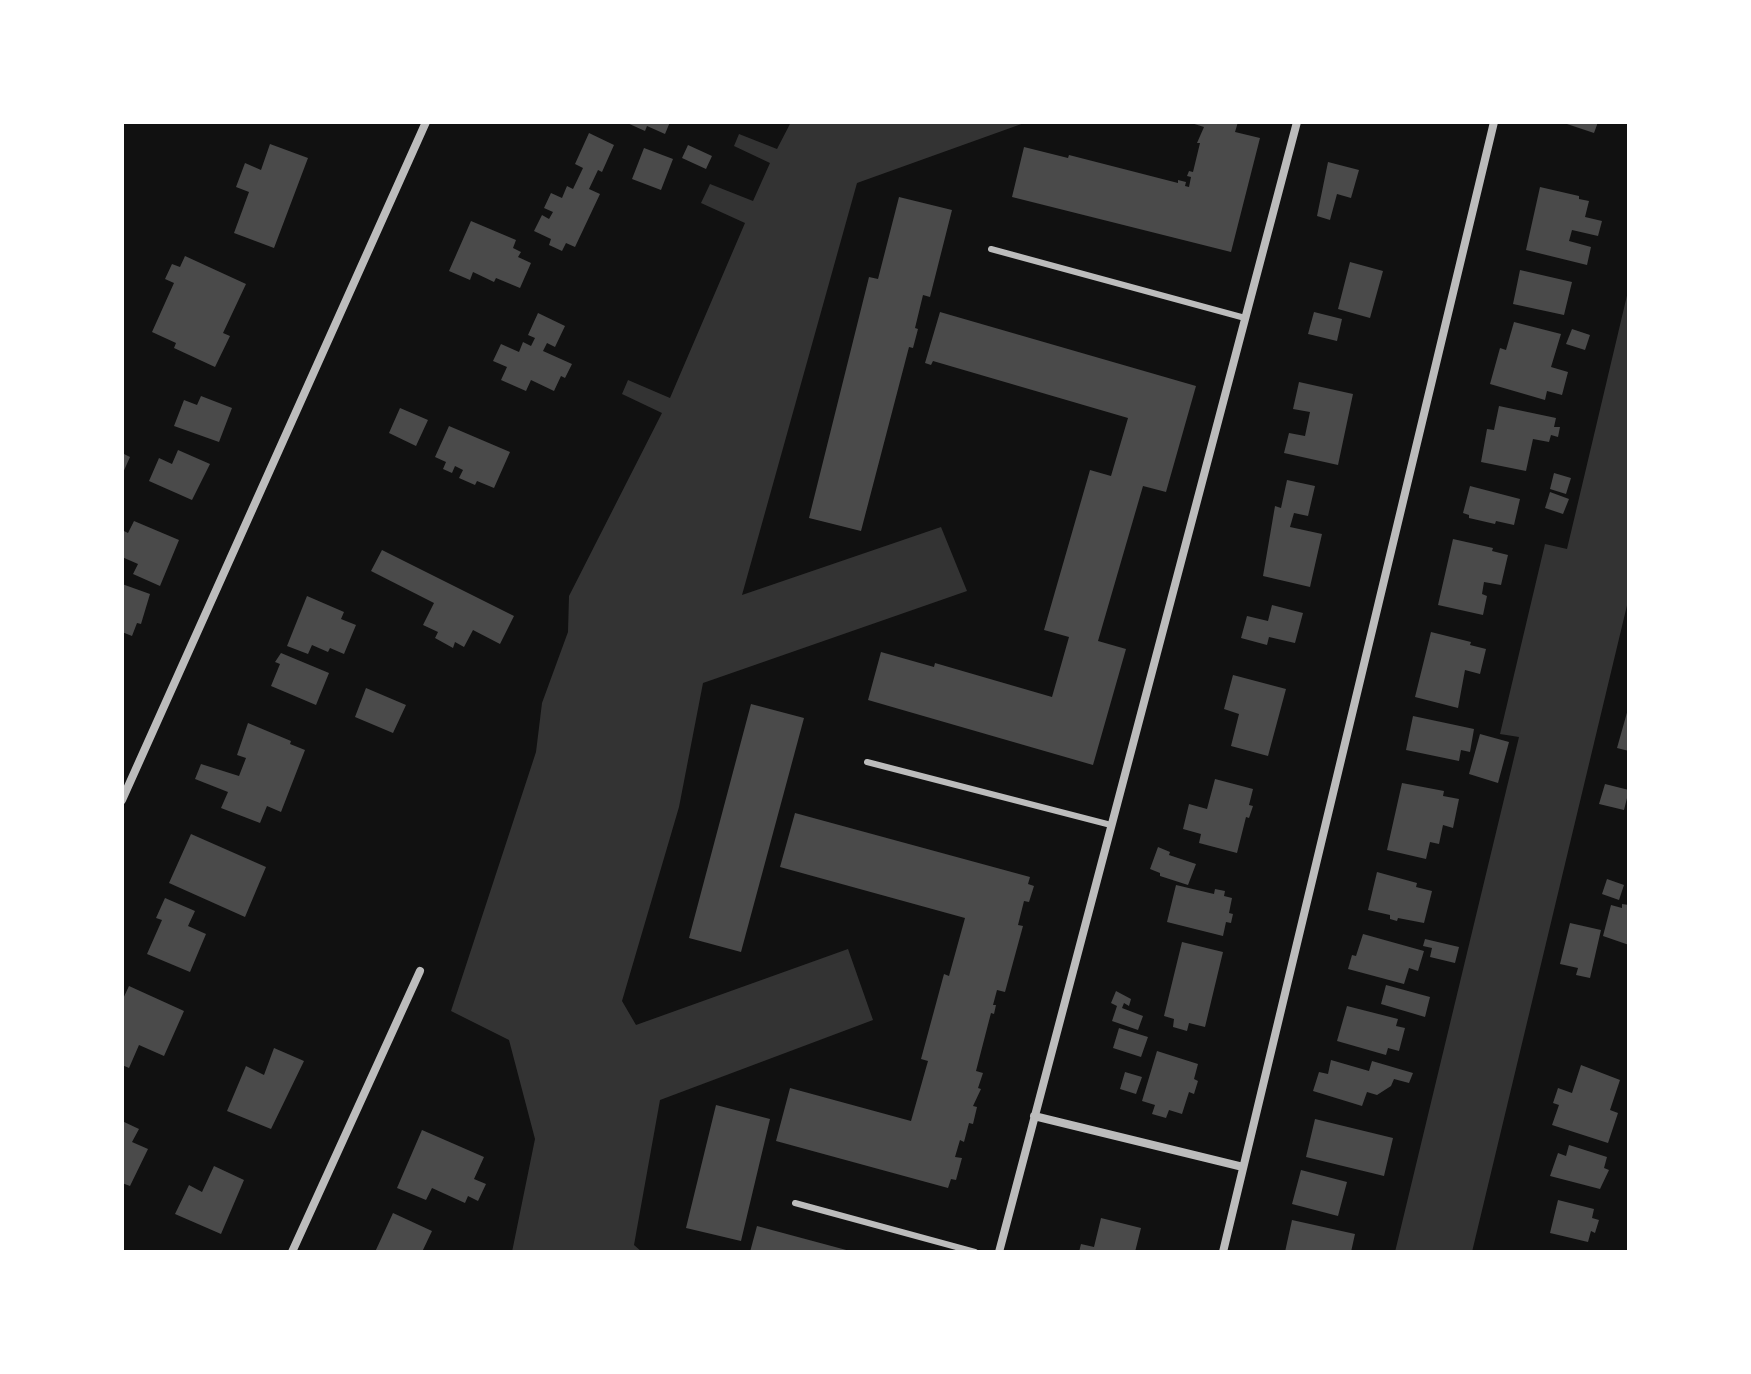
<!DOCTYPE html>
<html>
<head>
<meta charset="utf-8">
<style>
  body { margin:0 }
  #map { position:relative; width:1751px; height:1374px; overflow:hidden; background:#111; font-family:Poppins,sans-serif }
  canvas { display:block }
  .frame { position:absolute; inset:0; border:124px solid #fff; pointer-events:none }
</style>
</head>
<body>
<div id="map">
<canvas width="1751" height="1374"></canvas>
<div class="frame"></div>
</div>
<script>
const g = document.querySelector('canvas').getContext('2d');
g.lineJoin = 'round';
function fillPath(path, color) {
  g.fillStyle = color;
  g.fill(path, 'evenodd');
}
function shape(rows) {
  const path = new Path2D();
  for (const r of rows) {
    path.moveTo(r[0], r[1]);
    for (let i = 2; i < r.length; i += 2) path.lineTo(r[i], r[i + 1]);
  }
  return path;
}
function strokePath(path, color, width, dash) {
  g.strokeStyle = color;
  g.lineWidth = width;
  g.lineCap = dash ? 'butt' : 'round';
  g.setLineDash(dash || []);
  g.stroke(path);
}
fillPath(shape([
  [791,122,1027,122,857,183,742,595,941,527,967,591,703,683,679,807,622,1001,636,1025,848,949,873,1020,660,1100,634,1245,642,1252,512,1252,535,1139,509,1040,451,1011,536,752,542,703,568,632,569,596,662,413,622,394,628,380,670,398,745,223,701,203,710,184,753,201,770,163,734,146,739,134,777,149],
  [1629,287,1629,597,1472,1252,1395,1252,1519,737,1500,734,1545,544,1567,549]
]), '#333');
fillPath(shape([
  [625,122,670,122,665,134,647,126,645,131],
  [1188,122,1238,122,1235,132,1260,138,1231,252,1012,197,1024,147,1068,158,1069,155,1178,183,1178,180,1186,182,1185,186,1189,187,1191,177,1187,176,1189,171,1193,172,1200,143,1197,143,1204,127],
  [1561,122,1598,122,1594,133],
  [589,133,614,145,602,172,598,170,589,189,600,194,575,247,566,243,562,251,549,245,551,239,534,231,542,215,549,219,553,212,544,208,551,193,562,198,567,186,573,189,583,168,575,164],
  [270,144,308,158,274,248,234,233,249,192,236,187,245,163,261,170],
  [688,145,712,156,706,169,682,158],
  [644,148,673,159,661,190,632,179],
  [1328,162,1359,170,1351,198,1337,194,1330,220,1317,216],
  [1540,187,1579,196,1579,199,1589,201,1585,217,1602,221,1598,236,1572,230,1569,241,1591,247,1587,265,1526,250],
  [899,197,952,210,930,297,923,295,915,328,918,329,913,348,909,347,861,531,809,518,869,277,878,279],
  [471,221,516,240,513,248,521,252,518,257,531,263,520,288,496,278,494,282,473,272,470,280,449,271],
  [185,256,246,284,223,333,230,336,215,367,174,348,176,343,152,332,174,283,165,279,172,264,180,267],
  [1350,262,1383,271,1370,318,1338,309],
  [1520,270,1572,282,1564,315,1513,304],
  [940,312,1196,386,1166,492,1143,486,1098,641,1126,649,1093,765,868,700,881,652,934,667,935,663,1052,697,1069,637,1044,630,1090,470,1111,476,1128,418,933,361,931,365,925,363],
  [1314,312,1342,319,1337,341,1308,334],
  [538,313,565,326,555,347,547,343,543,351,572,364,565,378,561,376,554,391,531,380,526,391,501,380,507,367,493,361,501,344,519,352,523,342,531,346,535,338,528,335],
  [1514,322,1561,334,1551,367,1568,372,1562,395,1547,391,1545,400,1490,384,1500,348,1506,350],
  [1572,329,1590,335,1585,350,1566,344],
  [1299,382,1353,394,1338,465,1284,453,1289,433,1305,436,1310,412,1293,409],
  [201,396,232,408,219,442,174,426,184,400,197,405],
  [1499,406,1556,418,1554,427,1560,427,1558,437,1551,435,1549,442,1533,439,1526,471,1481,462,1487,429,1494,430],
  [400,408,428,420,416,446,389,433],
  [449,426,510,452,494,488,477,481,475,485,459,478,463,470,455,466,452,473,443,469,446,462,435,457],
  [178,450,210,464,192,500,149,481,159,458,172,464],
  [122,453,130,457,122,475],
  [1554,473,1571,478,1566,494,1550,489],
  [1287,480,1315,486,1308,516,1294,513,1290,527,1322,534,1310,587,1263,576,1275,506,1281,508],
  [1470,486,1520,499,1514,525,1496,521,1495,524,1469,518,1469,515,1463,513],
  [1550,492,1569,499,1563,514,1545,508],
  [134,521,179,540,160,586,133,574,138,564,122,557,122,530,128,533],
  [1453,539,1493,548,1492,551,1508,555,1501,585,1484,582,1482,594,1487,596,1483,615,1438,605],
  [382,550,514,616,500,644,473,630,464,647,455,642,453,648,435,638,438,632,423,625,434,603,371,571],
  [122,584,150,594,141,624,137,623,132,636,122,632],
  [307,596,344,612,341,619,356,625,344,654,330,648,328,652,312,645,308,654,287,646],
  [1272,605,1303,613,1295,643,1269,637,1267,645,1241,638,1247,616,1268,621],
  [1431,632,1471,642,1470,645,1486,649,1480,674,1465,670,1458,708,1415,697],
  [281,653,329,673,316,705,271,686,280,664,275,662],
  [1233,675,1286,689,1268,756,1231,746,1239,714,1224,709],
  [366,688,406,705,393,733,355,717],
  [751,704,804,718,741,952,689,938],
  [1628,709,1629,709,1629,751,1617,748],
  [1413,716,1474,729,1470,752,1461,750,1459,761,1406,750],
  [248,723,291,741,290,744,305,750,281,812,267,806,260,823,221,808,228,792,195,779,201,764,239,776,246,758,237,755],
  [1480,734,1509,742,1498,783,1469,774],
  [1215,779,1253,789,1249,805,1253,806,1249,818,1246,817,1237,853,1199,843,1201,834,1183,829,1189,804,1207,809],
  [1402,783,1444,791,1443,796,1459,799,1453,828,1443,825,1439,844,1430,842,1426,859,1387,850],
  [1605,784,1629,790,1624,810,1599,804],
  [795,813,1030,877,1028,884,1034,886,1029,902,1024,901,1018,925,1023,926,1005,992,997,990,993,1005,996,1005,994,1014,991,1013,976,1071,983,1073,978,1088,981,1089,973,1106,977,1107,973,1124,969,1123,964,1142,960,1140,955,1157,962,1158,956,1180,951,1179,948,1188,776,1141,790,1088,911,1121,928,1061,921,1059,944,974,949,976,965,918,780,867],
  [191,834,266,867,245,917,169,883],
  [1158,847,1170,852,1169,855,1196,864,1188,885,1160,876,1160,873,1150,869],
  [1377,872,1417,883,1416,887,1432,891,1424,923,1398,918,1397,921,1390,919,1390,915,1368,910],
  [1607,879,1624,885,1619,900,1602,894],
  [1176,885,1214,894,1215,889,1225,891,1224,896,1232,898,1229,913,1233,914,1231,923,1226,922,1223,936,1167,922],
  [165,898,195,911,188,926,206,934,190,972,147,954,162,920,156,918],
  [1622,904,1629,905,1629,945,1603,936,1611,905,1622,908],
  [1570,923,1601,930,1590,978,1576,975,1578,968,1560,964],
  [1363,934,1424,951,1418,971,1409,968,1404,984,1348,969,1352,955,1356,956],
  [1425,939,1459,947,1455,963,1430,957,1432,948,1423,946],
  [1182,942,1223,952,1205,1027,1189,1023,1187,1031,1173,1027,1174,1019,1164,1016],
  [1386,985,1430,997,1425,1017,1381,1004],
  [129,986,184,1011,164,1056,139,1045,129,1068,122,1065,122,1001],
  [1116,991,1131,999,1129,1006,1124,1003,1122,1008,1143,1016,1138,1030,1112,1021,1117,1006,1111,1003],
  [1347,1006,1398,1019,1396,1026,1405,1028,1399,1051,1388,1048,1386,1055,1337,1041],
  [1119,1028,1148,1037,1141,1057,1113,1048],
  [274,1048,304,1061,271,1129,227,1111,246,1066,264,1075],
  [1157,1051,1198,1064,1194,1079,1198,1081,1194,1094,1189,1092,1182,1114,1169,1110,1166,1118,1152,1114,1155,1105,1142,1101],
  [1331,1060,1369,1071,1372,1061,1413,1073,1409,1083,1394,1079,1391,1086,1377,1095,1367,1092,1362,1106,1313,1091,1319,1072,1328,1074],
  [1581,1065,1620,1080,1610,1110,1618,1113,1608,1143,1552,1125,1559,1105,1553,1103,1558,1088,1572,1093],
  [1125,1072,1142,1077,1136,1094,1120,1089],
  [716,1105,770,1119,741,1241,686,1228],
  [1315,1119,1393,1138,1384,1176,1306,1157],
  [122,1121,139,1129,132,1142,148,1149,130,1186,122,1183],
  [422,1130,484,1157,474,1179,486,1184,478,1201,468,1196,465,1203,432,1188,426,1200,397,1188],
  [1569,1145,1607,1157,1604,1168,1609,1170,1600,1189,1550,1176,1558,1153,1566,1156],
  [214,1166,244,1180,221,1234,175,1214,189,1185,202,1192],
  [1301,1170,1347,1182,1338,1216,1292,1204],
  [1558,1200,1594,1209,1592,1218,1599,1220,1595,1233,1591,1231,1588,1242,1550,1233],
  [393,1213,432,1231,422,1252,375,1252],
  [1101,1218,1141,1228,1135,1252,1079,1252,1081,1244,1094,1247],
  [1292,1220,1355,1234,1351,1252,1285,1252],
  [757,1226,850,1251,850,1252,750,1252]
]), '#4a4a4a');
strokePath(shape([
  [991,249,1245,318],
  [867,762,1111,825],
  [795,1203,975,1252]
]), '#bcbcbc', 6);
strokePath(shape([
  [122,800,426,122],
  [1034,1116,1243,1167],
  [292,1252,420,971],
  [999,1252,1297,122],
  [1223,1252,1494,122]
]), '#bcbcbc', 8);
</script>
</body>
</html>
